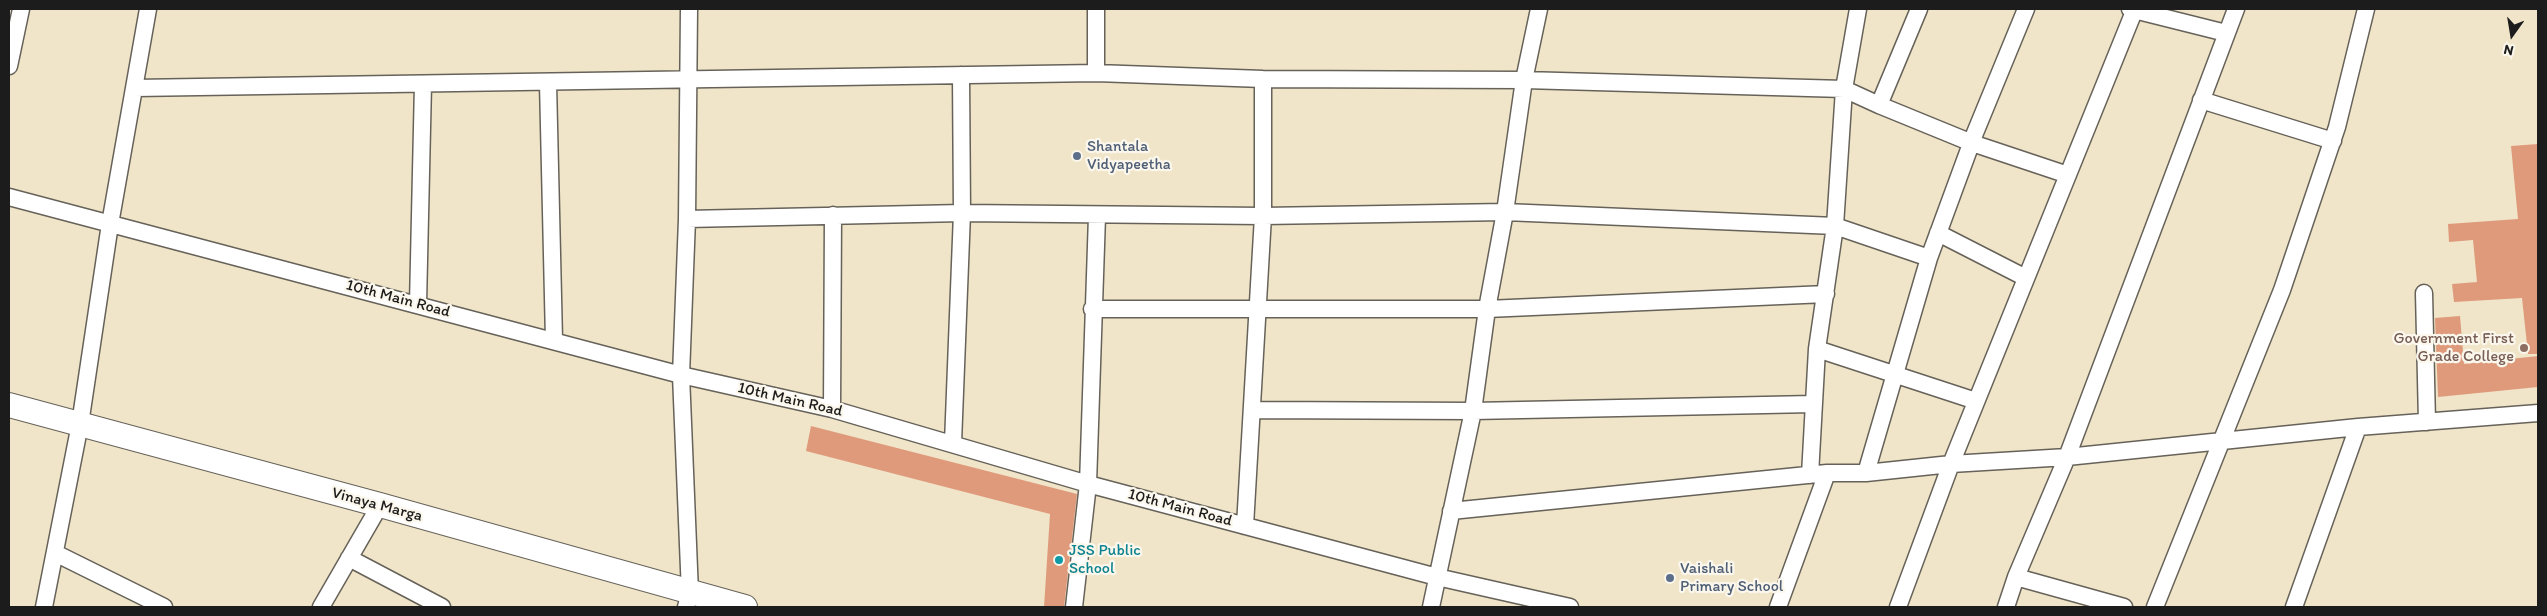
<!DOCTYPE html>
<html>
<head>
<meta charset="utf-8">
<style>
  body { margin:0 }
  #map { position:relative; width:2547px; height:616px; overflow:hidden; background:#f0e5c9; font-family:Itim,sans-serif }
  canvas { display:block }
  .frame { position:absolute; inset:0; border:10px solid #1c1c1c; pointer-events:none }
  .north { position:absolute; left:2487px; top:10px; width:50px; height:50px; -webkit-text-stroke:4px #fbf7ec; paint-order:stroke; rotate:193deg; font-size:14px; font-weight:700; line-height:20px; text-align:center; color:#1c1c1c }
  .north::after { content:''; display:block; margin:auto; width:18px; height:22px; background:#1c1c1c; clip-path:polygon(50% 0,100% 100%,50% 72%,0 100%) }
</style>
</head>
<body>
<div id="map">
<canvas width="2547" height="616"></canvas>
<div class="frame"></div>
<div class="north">N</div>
</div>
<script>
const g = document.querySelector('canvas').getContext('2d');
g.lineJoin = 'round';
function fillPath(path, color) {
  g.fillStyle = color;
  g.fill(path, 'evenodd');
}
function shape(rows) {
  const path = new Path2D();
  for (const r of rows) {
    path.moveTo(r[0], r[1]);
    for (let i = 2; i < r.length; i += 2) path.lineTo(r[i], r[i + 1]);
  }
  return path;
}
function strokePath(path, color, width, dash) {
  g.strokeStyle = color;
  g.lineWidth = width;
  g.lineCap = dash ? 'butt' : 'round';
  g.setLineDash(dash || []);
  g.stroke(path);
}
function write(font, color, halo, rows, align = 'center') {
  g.font = font + ' Itim,sans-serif';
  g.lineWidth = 4.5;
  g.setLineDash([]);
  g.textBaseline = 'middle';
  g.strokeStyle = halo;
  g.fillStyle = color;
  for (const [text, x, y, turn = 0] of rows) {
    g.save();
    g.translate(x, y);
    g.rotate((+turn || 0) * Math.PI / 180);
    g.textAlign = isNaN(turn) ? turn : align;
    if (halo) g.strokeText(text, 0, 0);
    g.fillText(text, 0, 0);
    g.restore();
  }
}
fillPath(shape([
  [2538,144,2538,354,2528,354,2522,298,2454,302,2452,284,2477,282,2473,240,2449,242,2448,224,2518,219,2511,146],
  [2460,316,2464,364,2538,356,2538,387,2438,397,2435,318],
  [811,426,1077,494,1064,607,1044,607,1050,514,806,451]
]), '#df9a7c');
const street = shape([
  [2130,9,2226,33],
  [9,66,21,9],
  [1096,73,1096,9],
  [548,83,554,340],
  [135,88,1096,73,1263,79,1524,80,1844,89,1879,105,1919,9],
  [2201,100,2333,141],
  [1879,105,1972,143,2068,175],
  [9,197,681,375,832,409,1088,484,1437,577,1570,607],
  [687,219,962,213,1263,216,1505,212,1835,226,1929,258],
  [1938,233,2026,278],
  [2424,293,2427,422],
  [418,304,423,84],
  [1092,309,1487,309,1826,294],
  [1817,349,1976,401],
  [832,409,833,215],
  [1253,410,1473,411,1813,404],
  [953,443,962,213,961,75],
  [1866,473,1929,258,1975,133,2026,9],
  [1810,475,1817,349,1835,226,1844,89,1858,9],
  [1451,511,1827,473,1866,473,1951,464,2067,457,2358,427,2538,413],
  [1245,526,1263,216,1263,79],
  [55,553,164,607],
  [349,558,442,607],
  [2016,577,2124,607],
  [44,607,80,424,110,224,148,9],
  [321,607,380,505],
  [686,607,690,593,681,375,687,219,689,9],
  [1074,607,1088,484,1097,216],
  [1431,607,1473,411,1487,309,1505,212,1524,80,1539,9],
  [1778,607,1827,473],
  [1898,607,1951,464,2135,9],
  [2006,607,2016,577,2067,457,2236,9],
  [2155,607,2282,290,2337,127,2366,9],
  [2294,607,2358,427]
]);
const secondary = shape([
  [9,405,380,505,745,607]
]);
strokePath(street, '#666259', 19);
strokePath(secondary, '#666259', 26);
strokePath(street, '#fff', 16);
strokePath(secondary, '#fff', 24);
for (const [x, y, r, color] of [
  [1077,156,5,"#5c6f8a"],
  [2524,348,5,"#8d6e63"],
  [1059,560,5,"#0f9aa8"],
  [1670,578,5,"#5c6f8a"]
]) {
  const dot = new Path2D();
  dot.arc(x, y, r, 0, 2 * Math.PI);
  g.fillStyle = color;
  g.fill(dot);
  strokePath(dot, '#fbf7ec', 2);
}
write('16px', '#4e5e75', '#fbf7ec', [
  ["Shantala",1087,147],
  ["Vidyapeetha",1087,165],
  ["Vaishali",1680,569],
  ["Primary School",1680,587]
], 'left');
write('16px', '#1c1c1c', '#fbf7ec', [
  ["10th Main Road",398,299,15],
  ["10th Main Road",790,400,13],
  ["Vinaya Marga",377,505,15],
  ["10th Main Road",1180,508,15]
]);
write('16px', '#785e54', '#fbf7ec', [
  ["Government First",2514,339],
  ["Grade College",2514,357]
], 'right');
write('16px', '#0d838f', '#fbf7ec', [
  ["JSS Public",1069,551],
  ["School",1069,569]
], 'left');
</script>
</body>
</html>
